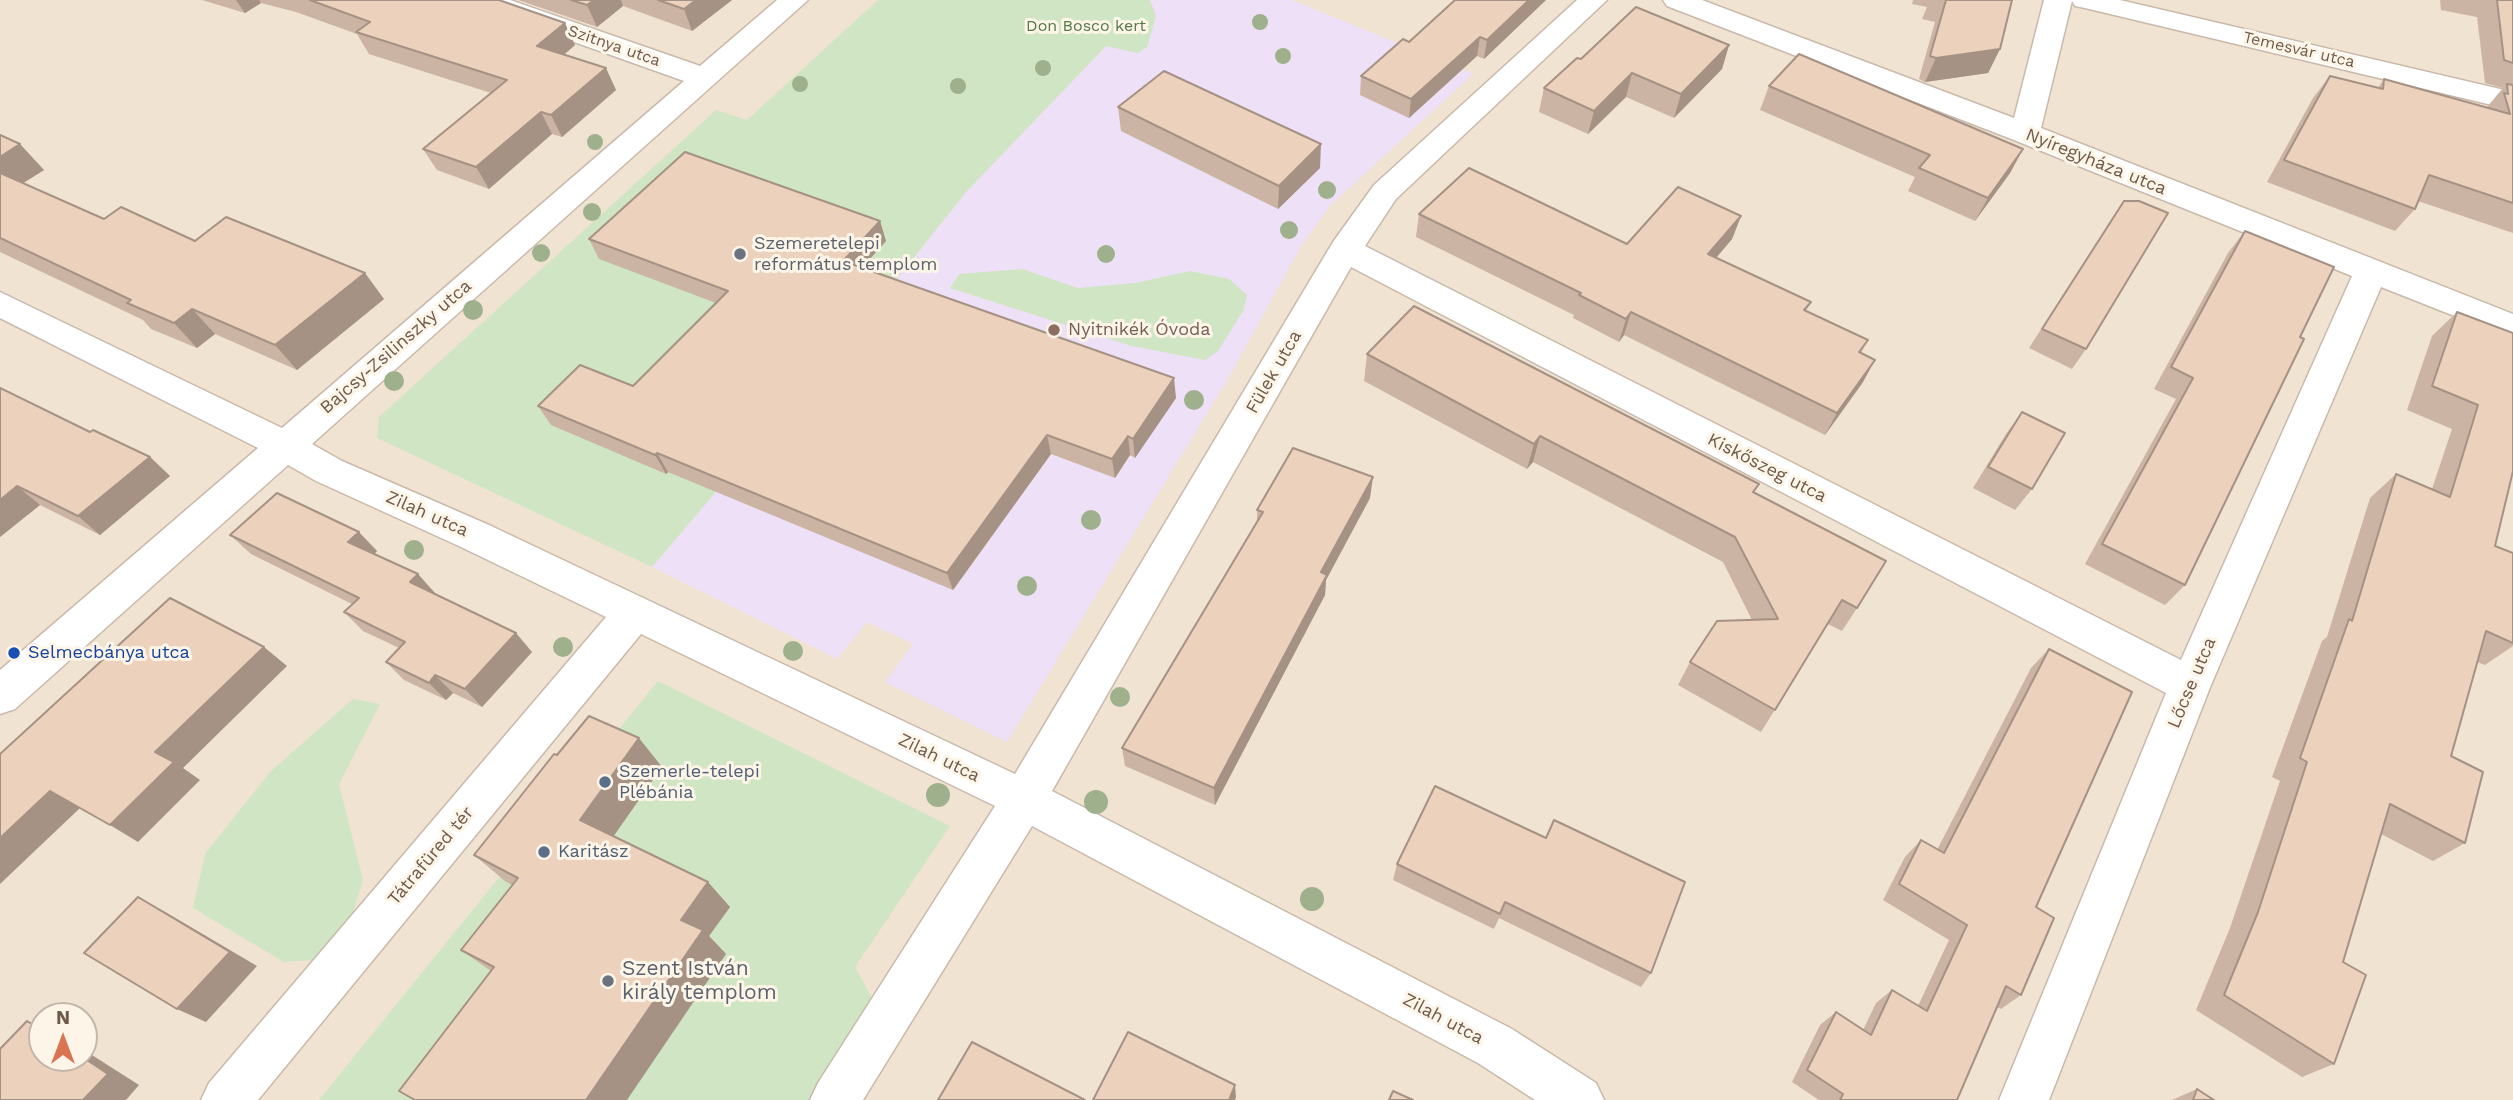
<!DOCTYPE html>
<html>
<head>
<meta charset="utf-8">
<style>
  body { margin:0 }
  #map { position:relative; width:2513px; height:1100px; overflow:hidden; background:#faf1e3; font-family:"Work Sans",sans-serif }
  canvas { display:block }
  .north { position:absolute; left:28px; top:1002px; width:70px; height:70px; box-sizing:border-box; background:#fdf5e8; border:2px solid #c4b7a9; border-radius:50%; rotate:0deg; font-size:19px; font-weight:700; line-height:28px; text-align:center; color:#6f594b }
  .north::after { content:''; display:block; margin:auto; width:24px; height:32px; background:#d97452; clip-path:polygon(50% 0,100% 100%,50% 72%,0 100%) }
</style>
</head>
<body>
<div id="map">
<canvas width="2513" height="1100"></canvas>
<div class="north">N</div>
</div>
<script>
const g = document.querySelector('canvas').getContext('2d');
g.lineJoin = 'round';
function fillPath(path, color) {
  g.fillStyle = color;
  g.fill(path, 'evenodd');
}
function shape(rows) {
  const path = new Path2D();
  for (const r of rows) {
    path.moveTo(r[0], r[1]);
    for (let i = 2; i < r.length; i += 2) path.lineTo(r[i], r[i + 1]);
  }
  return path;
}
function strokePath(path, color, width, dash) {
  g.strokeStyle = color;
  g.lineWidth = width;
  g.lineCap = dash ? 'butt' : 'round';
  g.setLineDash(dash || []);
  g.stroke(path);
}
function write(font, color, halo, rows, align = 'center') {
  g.font = font + ' "Work Sans",sans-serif';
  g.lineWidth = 6;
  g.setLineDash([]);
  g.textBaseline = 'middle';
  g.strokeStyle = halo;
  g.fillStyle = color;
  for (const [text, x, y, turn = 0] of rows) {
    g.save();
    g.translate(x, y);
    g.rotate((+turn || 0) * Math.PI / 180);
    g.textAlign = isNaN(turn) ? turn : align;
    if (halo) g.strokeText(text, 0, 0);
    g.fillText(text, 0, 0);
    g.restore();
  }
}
fillPath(shape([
  [0,0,2513,0,2513,1100,0,1100],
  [42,1016,84,1016,84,1058,42,1058]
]), '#f0e3d2');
fillPath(shape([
  [1150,0,1292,0,1473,74,1330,206,1303,243,1225,384,1007,742,885,682,913,644,867,622,837,659,652,567,899,276,966,192]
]), '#eee0f6');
fillPath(shape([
  [878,0,1150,0,1156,16,1147,47,1138,53,1106,46,966,192,899,276,652,567,377,438,379,417,716,110,747,120],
  [1022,269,1078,288,1135,283,1190,271,1229,279,1247,295,1243,311,1218,351,1205,360,1132,346,950,288,959,274],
  [658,681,950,826,855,967,879,1011,821,1100,319,1100],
  [353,699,380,704,339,784,363,880,348,928,313,960,284,962,193,908,205,854,270,772]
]), '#d0e5c3');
const minor = shape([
  [469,0,510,0,700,66,777,0,808,0,312,444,342,461,489,525,1015,774,1333,242,1374,185,1577,0,1607,0,1396,199,1365,246,2181,660,2352,276,2014,140,1667,6,1663,0,1702,0,2014,118,2044,0,2120,0,2513,92,2513,110,2085,8,2075,6,2072,1,2041,128,2513,314,2513,339,2381,287,2211,685,2049,1100,1999,1100,2166,693,1351,267,1052,791,1512,1029,1596,1083,1604,1100,1535,1100,1478,1063,1032,826,863,1100,810,1100,818,1083,995,806,641,634,258,1100,201,1100,209,1083,606,617,461,547,316,481,288,465,15,709,0,714,0,670,258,448,0,318,0,292,282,428,684,81,473,6,469,0]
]);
strokePath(minor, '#c9b9aa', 3);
fillPath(minor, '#fff');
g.fillStyle = '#9fb08d';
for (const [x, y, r] of [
  [1260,22,8],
  [1283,56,8],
  [1043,68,8],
  [800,84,8],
  [958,86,8],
  [595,142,8],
  [1327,190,9],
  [592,212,9],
  [1289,230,9],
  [541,253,9],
  [1106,254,9],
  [473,310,10],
  [394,381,10],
  [1194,400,10],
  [1091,520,10],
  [414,550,10],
  [1027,586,10],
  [563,647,10],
  [793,651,10],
  [1120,697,10],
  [938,795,12],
  [1096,802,12],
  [1312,899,12]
]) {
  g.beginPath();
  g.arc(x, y, r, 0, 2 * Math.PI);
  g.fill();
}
fillPath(shape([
  [202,0,499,0,575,45,564,55,616,90,562,137,552,134,489,189,437,170,423,149,491,93,369,54,357,34,296,12,261,3,245,13],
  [518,0,732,0,692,31,623,6,597,27],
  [1455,0,1546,0,1484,59,1477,56,1409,118,1360,95,1361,76,1409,42],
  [1913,0,2012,0,2000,49,1988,73,1925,82,1919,79,1935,22,1922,19,1927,7,1912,4],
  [2440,0,2513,0,2513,233,2418,201,2415,209,2395,231,2267,182,2313,98,2330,76,2378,88,2384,79,2487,108,2487,107,2503,88,2485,83,2477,17,2441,10],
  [1729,45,1722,69,1674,118,1626,97,1588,134,1539,112,1544,88,1581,59],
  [1769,86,2023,149,2010,173,1975,221,1908,191,1915,177,1760,110],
  [1118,107,1320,168,1278,209,1121,131],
  [0,135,44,170,23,183,104,219,195,241,384,299,297,370,215,334,197,348,151,329,143,320,0,252],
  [1419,214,1627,244,1741,216,1732,239,1716,258,1811,302,1806,311,1868,340,1861,353,1863,382,1825,435,1624,335,1619,342,1573,318,1574,315,1416,237],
  [880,221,886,241,862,267,1176,398,1135,458,1130,455,1115,478,1051,454,953,590,668,472,666,474,551,425,538,406,633,386,716,303,599,259,589,239],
  [2111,221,2086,349,2072,369,2029,348],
  [2245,231,2300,337,2185,585,2165,605,2085,564,2176,399,2154,389,2228,253],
  [2457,312,2513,333,2495,546,2513,553,2513,646,2485,665,2477,662,2451,756,2465,843,2433,861,2381,834,2343,962,2334,1064,2302,1077,2196,1010,2230,928,2280,781,2272,777,2322,641,2327,637,2370,498,2396,474,2432,489,2452,429,2407,410,2432,336],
  [1367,354,1759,484,1754,493,1857,608,1842,631,1828,624,1761,732,1678,685,1690,662,1752,620,1723,562,1533,462,1527,469,1364,381],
  [0,388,90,432,150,457,170,476,100,535,40,505,0,537],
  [2022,412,2032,489,2015,510,1973,488,2006,434],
  [1370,498,1326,580,1325,595,1215,805,1125,766,1122,748,1257,522,1257,510],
  [230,535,377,551,374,554,435,593,434,594,532,652,482,707,453,693,446,700,404,680,386,662,399,648,363,631,344,612,352,604,251,554],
  [2049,649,2036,907,2021,995,2001,1009,1997,1007,1957,1100,1819,1100,1792,1082,1820,1025,1836,1012,1863,1030,1876,1003,1892,990,1918,1006,1949,940,1883,900,1905,857,1921,840,1937,850,2031,668],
  [662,767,613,836,730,907,709,936,726,954,491,971,461,950,512,885,505,881,474,855],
  [1435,786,1651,973,1641,987,1499,918,1494,929,1393,880,1397,864],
  [2197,1089,2214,1100,2172,1100]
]), '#cbb4a3');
fillPath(shape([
  [236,0,259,0,261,3,245,13],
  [594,0,621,0,623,6,597,27,587,5],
  [696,0,732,0,692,31,684,9],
  [1529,0,1546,0,1484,59,1487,40],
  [565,23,575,45,548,68,537,46],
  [1480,37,1477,56,1409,118,1411,99],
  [1729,45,1722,69,1674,118,1681,94],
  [2000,49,1988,73,1925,82,1936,58],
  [606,68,616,90,562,137,551,115],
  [1632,73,1626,97,1588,134,1594,111],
  [541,112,552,134,489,189,476,167],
  [20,144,44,170,9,192,0,182,0,157],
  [1321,144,1320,168,1278,209,1279,186],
  [2023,149,2010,173,1975,221,1988,198],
  [1741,216,1732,239,1700,277,1708,254],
  [880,221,886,241,850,281,843,261],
  [365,273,384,299,297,370,275,345],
  [192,309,215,334,197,348,174,323],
  [1631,312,1624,335,1619,342,1626,319],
  [1875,360,1863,382,1825,435,1837,413],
  [1174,378,1176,398,1135,458,1133,439],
  [1047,435,1051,454,953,590,947,573],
  [1128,436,1130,455,1115,478,1112,459],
  [1540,436,1533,462,1527,469,1534,444],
  [657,453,668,472,666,474,655,455],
  [150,457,170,476,100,535,78,516],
  [1373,477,1370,498,1326,580,1325,595,1215,805,1214,788,1321,572],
  [17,486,40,505,0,537,0,500],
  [359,532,377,551,366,562,348,542],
  [418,574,435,593,428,601,410,582],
  [516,633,532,652,482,707,465,689],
  [264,647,287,666,183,768,200,780,138,842,110,825,155,752],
  [435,675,453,693,446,700,429,683],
  [639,738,662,767,606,847,580,820],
  [50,791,80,808,0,884,0,838],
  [708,882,730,907,709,936,726,954,627,1100,586,1100,681,920],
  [138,897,167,913,257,966,206,1022,177,1009],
  [27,1021,42,1027,42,1031],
  [84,1050,139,1085,126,1100,83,1100],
  [1235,1085,1236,1097,1235,1100,1229,1100]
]), '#a59284');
const building = shape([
  [310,0,499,0,565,23,537,46,606,68,551,115,541,112,476,167,423,149,507,80,356,32,370,22,310,0],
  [571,0,594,0,587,5,571,0],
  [658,0,696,0,684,9,658,0],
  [1455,0,1529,0,1487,40,1480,37,1411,99,1361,76,1403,39,1409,42,1455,0],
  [1946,0,2012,0,2000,49,1936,58,1930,56,1946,0],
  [2497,0,2513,0,2513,63,2504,60,2497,0],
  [1636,7,1729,45,1681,94,1632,73,1594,111,1544,88,1577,58,1581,59,1636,7],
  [1799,54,2023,149,1988,198,1919,168,1930,155,1769,86,1799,54],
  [1164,71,1321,144,1279,186,1118,107,1164,71],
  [2330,76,2383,89,2384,79,2510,114,2504,93,2508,94,2507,84,2513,85,2513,203,2429,175,2415,209,2284,160,2330,76],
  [0,135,20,144,0,157,0,135],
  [685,152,880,221,843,261,1174,378,1133,439,1128,436,1112,459,1047,435,947,573,657,453,655,455,538,406,580,365,633,386,728,291,589,239,685,152],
  [1469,168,1627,244,1678,187,1741,216,1708,254,1811,302,1804,310,1868,340,1859,352,1875,360,1837,413,1631,312,1626,319,1579,295,1581,293,1419,214,1469,168],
  [0,173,104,219,121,207,195,241,226,217,365,273,275,345,192,309,174,323,127,303,131,300,0,238,0,173],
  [2124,201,2139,201,2168,213,2086,349,2042,329,2124,201],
  [2245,231,2334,267,2300,337,2304,339,2185,585,2102,544,2193,378,2171,367,2245,231],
  [1414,306,1759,484,1753,492,1886,561,1857,608,1842,600,1775,710,1690,662,1717,621,1778,619,1735,537,1540,436,1534,444,1367,354,1414,306],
  [2457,312,2513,333,2513,471,2495,546,2513,553,2513,643,2486,631,2451,756,2483,772,2465,843,2390,804,2343,962,2366,975,2334,1064,2224,995,2258,912,2307,762,2300,758,2349,619,2352,621,2396,474,2450,497,2478,405,2432,386,2457,312],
  [0,388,90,432,93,430,150,457,78,516,17,486,0,500,0,388],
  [2022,412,2065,433,2032,489,1988,467,2022,412],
  [1293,448,1373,477,1321,572,1327,575,1214,788,1122,748,1263,512,1257,510,1293,448],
  [277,493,359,532,348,542,418,574,410,582,516,633,465,689,435,675,429,683,386,662,405,642,344,612,359,598,230,535,277,493],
  [170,598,264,647,155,752,174,762,110,825,50,791,0,838,0,754,170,598],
  [2049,649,2132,692,2036,907,2054,918,2021,995,2006,986,1957,1100,1840,1100,1843,1094,1807,1070,1836,1012,1871,1035,1892,990,1927,1011,1967,925,1899,884,1921,840,1944,853,2049,649],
  [589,716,639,738,580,820,708,882,681,920,703,930,586,1100,415,1100,399,1091,494,967,461,950,518,878,474,855,554,754,557,755,589,716],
  [1435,786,1546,838,1554,820,1685,882,1651,973,1505,902,1500,914,1397,864,1435,786],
  [138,897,230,952,177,1009,84,953,138,897],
  [27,1021,42,1031,42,1058,84,1058,108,1074,83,1100,0,1100,0,1049,27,1021],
  [1128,1032,1235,1085,1229,1100,1093,1100,1128,1032],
  [972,1042,1085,1100,938,1100,972,1042],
  [2197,1089,2214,1100,2193,1100,2197,1089],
  [1393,1091,1413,1100,1389,1100,1393,1091]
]);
fillPath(building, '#ecd1bd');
strokePath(building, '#a59284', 2);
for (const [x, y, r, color] of [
  [740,254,7,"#6b7280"],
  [1054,330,7,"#8d6e63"],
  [14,653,7,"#1a4fb4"],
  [605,782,7,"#5c6f8a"],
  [544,852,7,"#5c6f8a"],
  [608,981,7,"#6b7280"]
]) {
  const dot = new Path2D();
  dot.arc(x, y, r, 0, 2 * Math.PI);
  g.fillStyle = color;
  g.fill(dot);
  strokePath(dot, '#fdf5e8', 2.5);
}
write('16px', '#547a47', '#fdf5e8', [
  ["Don Bosco kert",1086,26]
]);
write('16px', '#6f594b', '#fdf5e8', [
  ["Szitnya utca",614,46,19],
  ["Temesvár utca",2299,50,13]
]);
write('18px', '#6f594b', '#fdf5e8', [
  ["Nyíregyháza utca",2096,162,22],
  ["Bajcsy-Zsilinszky utca",396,347,-41],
  ["Fülek utca",1274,372,-60],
  ["Kiskőszeg utca",1767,468,27],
  ["Zilah utca",427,514,24],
  ["Lőcse utca",2192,683,-67],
  ["Zilah utca",939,758,26],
  ["Tátrafüred tér",431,856,-50],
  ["Zilah utca",1443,1019,28]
]);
write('18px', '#5b616d', '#fdf5e8', [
  ["Szemeretelepi",754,244],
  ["református templom",754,265]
], 'left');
write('18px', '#785e54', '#fdf5e8', [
  ["Nyitnikék Óvoda",1068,330]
], 'left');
write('18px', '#164399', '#fdf5e8', [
  ["Selmecbánya utca",28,653]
], 'left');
write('18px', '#4e5e75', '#fdf5e8', [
  ["Szemerle-telepi",619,772],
  ["Plébánia",619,793],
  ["Karitász",558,852]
], 'left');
write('21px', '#5b616d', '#fdf5e8', [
  ["Szent István",622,969],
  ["király templom",622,993]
], 'left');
</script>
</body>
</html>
